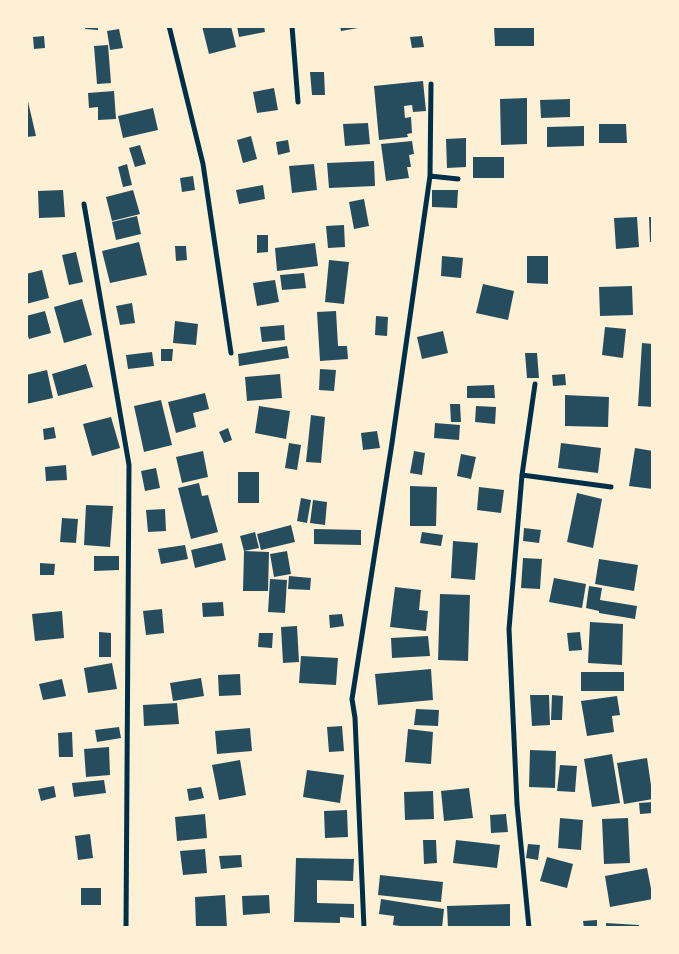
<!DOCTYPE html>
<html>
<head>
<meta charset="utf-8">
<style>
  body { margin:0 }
  #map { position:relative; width:679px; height:954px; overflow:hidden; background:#fdf0d5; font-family:"IBM Plex Serif",serif }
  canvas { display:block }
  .frame { position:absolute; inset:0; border:28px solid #fdf0d5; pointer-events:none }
</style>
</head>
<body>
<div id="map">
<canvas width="679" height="954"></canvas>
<div class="frame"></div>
</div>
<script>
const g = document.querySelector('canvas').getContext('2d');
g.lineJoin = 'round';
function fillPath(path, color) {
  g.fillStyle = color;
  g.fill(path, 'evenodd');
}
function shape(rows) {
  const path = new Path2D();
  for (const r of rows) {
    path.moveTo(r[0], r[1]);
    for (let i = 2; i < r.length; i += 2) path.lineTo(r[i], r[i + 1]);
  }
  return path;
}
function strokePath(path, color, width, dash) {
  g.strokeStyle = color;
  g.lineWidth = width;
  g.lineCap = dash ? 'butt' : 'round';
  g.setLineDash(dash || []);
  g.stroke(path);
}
fillPath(shape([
  [85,26,98,26,98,30,85,29],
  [202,26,231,26,236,47,209,54],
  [237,26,264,26,265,32,239,37],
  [340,26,363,26,364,27,341,31],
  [494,26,534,26,534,46,495,46],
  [119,29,123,48,110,50,107,31],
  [44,36,45,48,34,49,33,37],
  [422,36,424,47,412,48,410,37],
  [108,45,111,83,97,84,94,46],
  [310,72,324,72,325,95,312,95],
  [423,81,426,111,413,112,412,105,404,106,405,118,411,117,412,133,407,134,408,137,379,140,374,86],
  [274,88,278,110,257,113,253,92],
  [114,91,116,119,98,120,98,107,89,108,88,93],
  [26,93,36,136,26,137],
  [527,98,527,144,501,145,500,99],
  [570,99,570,117,541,118,540,100],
  [153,108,158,130,123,138,118,116],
  [368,123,370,144,345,146,343,124],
  [599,124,626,124,627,143,599,143],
  [584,126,584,146,547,147,547,127],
  [251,136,257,159,243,163,237,140],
  [466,138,466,167,447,168,446,139],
  [288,140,290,152,278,155,276,142],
  [412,141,414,154,409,155,411,167,407,167,409,178,386,181,381,144],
  [140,145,146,164,135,167,129,148],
  [473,157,504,157,504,178,473,178],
  [374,161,375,186,329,188,327,163],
  [127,164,132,185,123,187,118,167],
  [314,164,317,190,292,193,289,166],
  [193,176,195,190,182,192,180,178],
  [263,185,265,199,239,204,236,190],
  [63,190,65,217,39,218,38,191],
  [133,190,140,214,112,221,106,197],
  [432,190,458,190,457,208,432,207],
  [364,199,369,226,354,229,349,202],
  [137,216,141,234,116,240,112,222],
  [637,217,639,247,616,249,614,218],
  [649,217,653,217,653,242,650,242],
  [344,225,345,247,328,248,326,226],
  [257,235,268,235,268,252,257,253],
  [139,242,147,275,110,283,102,251],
  [315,243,318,266,277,271,275,248],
  [175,246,186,246,187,260,176,261],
  [76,252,83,282,69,285,62,255],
  [442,256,463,258,461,278,441,276],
  [527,256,548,256,548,284,527,283],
  [329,260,349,262,344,304,325,302],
  [42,270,49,298,26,304,26,274],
  [304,273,306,288,282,290,280,275],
  [275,280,279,302,257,306,253,283],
  [483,284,514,291,508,320,476,313],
  [632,286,633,315,600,316,599,287],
  [82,299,92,335,64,343,54,307],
  [132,303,135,323,120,325,116,306],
  [45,311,51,333,29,339,26,329,26,316],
  [336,311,338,346,347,346,348,359,320,361,317,312],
  [376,316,388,317,387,336,375,335],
  [175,321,198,324,196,345,173,343],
  [284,325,285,340,262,342,260,327],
  [605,327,626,329,623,358,602,355],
  [443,331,448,353,422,359,417,337],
  [642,343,653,344,653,407,638,406],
  [287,346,289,358,239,366,238,354],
  [161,349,173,349,172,361,161,361],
  [152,352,154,366,128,369,126,355],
  [525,353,537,353,539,378,527,378],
  [86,364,93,387,58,396,52,374],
  [320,369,336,370,334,391,319,390],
  [47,370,53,398,26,404,26,375],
  [280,374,282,398,247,401,245,377],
  [565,374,566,385,553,386,552,375],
  [494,385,495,398,467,398,467,386],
  [205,393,209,409,193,413,196,427,176,433,168,402],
  [565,395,609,397,608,427,565,426],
  [161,400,172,445,144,452,134,406],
  [450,404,460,404,461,422,451,422],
  [259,406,290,411,286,439,255,433],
  [476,406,496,407,495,424,475,422],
  [311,415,325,417,321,463,306,462],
  [111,417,120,448,92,456,83,424],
  [435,423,460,425,459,440,434,438],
  [54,427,56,438,44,440,43,429],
  [228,428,232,440,224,443,219,432],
  [377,431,380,448,363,450,361,433],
  [289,443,301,445,297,470,285,468],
  [561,443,601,448,598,473,558,468],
  [635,448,653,451,653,489,629,486],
  [203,451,208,477,182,483,176,457],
  [414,451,425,453,422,475,410,473],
  [461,454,476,457,471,479,457,476],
  [66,465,67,480,46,481,45,467],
  [156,468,160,488,145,491,141,471],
  [238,472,259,472,259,503,238,503],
  [199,483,202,496,208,495,218,532,191,539,178,488],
  [410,486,437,487,436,526,410,526],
  [479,487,504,490,501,513,477,510],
  [577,493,602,499,593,548,567,542],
  [301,498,311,500,307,523,297,521],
  [313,500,327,502,325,525,310,523],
  [86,505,113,506,110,547,84,545],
  [165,509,166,531,148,532,146,510],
  [62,518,78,519,76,543,60,542],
  [291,525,295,542,261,550,257,534],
  [524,528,541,530,539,543,523,541],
  [314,529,361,530,361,545,314,544],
  [255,532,259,548,244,551,240,536],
  [422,532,443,535,441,546,420,543],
  [453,541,478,543,475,580,451,578],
  [222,543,226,560,195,568,191,550],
  [185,545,188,559,161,564,158,549],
  [244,551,269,552,268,591,243,591],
  [287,551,291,574,274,577,270,554],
  [94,556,119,556,119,570,94,571],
  [523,558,542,559,540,589,521,588],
  [599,559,638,565,634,591,595,584],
  [40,563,55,564,54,575,40,575],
  [289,576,311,578,310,590,288,589],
  [554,578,586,584,582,608,549,602],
  [270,579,287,580,285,613,268,612],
  [589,586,602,588,600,600,637,606,635,619,599,613,599,611,586,608],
  [395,587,421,590,419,610,428,611,426,631,390,627],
  [440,594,470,595,468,661,438,660],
  [223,602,224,616,203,617,202,603],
  [162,609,164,633,146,635,143,611],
  [62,611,64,638,35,641,32,614],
  [342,614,344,626,330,628,329,615],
  [590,622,623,624,622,665,588,663],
  [297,626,299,662,283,663,281,627],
  [99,632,111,633,111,657,99,657],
  [580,632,582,650,569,651,567,633],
  [259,633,273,633,272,648,258,647],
  [428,636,430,656,392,658,391,638],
  [301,656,338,658,336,685,299,683],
  [112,663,117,689,88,693,84,668],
  [431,669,433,700,378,705,375,674],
  [581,672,624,672,624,691,581,691],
  [240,674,241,695,219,696,218,675],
  [201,678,204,696,173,701,170,683],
  [62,679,66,696,43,700,39,684],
  [530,695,549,695,550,725,532,726],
  [552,695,563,696,562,720,551,720],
  [617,696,620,715,612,716,614,732,587,736,581,701],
  [177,703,179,724,144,726,143,705],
  [416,709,439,710,438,726,414,725],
  [342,726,344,751,329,752,327,727],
  [119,727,121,738,97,742,95,730],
  [250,728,252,751,217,754,215,731],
  [408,729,433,732,431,764,405,762],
  [72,732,73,757,59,757,58,733],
  [109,747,110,775,86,777,84,749],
  [530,750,556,751,555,788,529,787],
  [612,754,620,803,592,807,584,759],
  [647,758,653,799,624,804,617,763],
  [240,760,246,795,219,800,212,765],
  [560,765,577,766,575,792,557,791],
  [307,770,344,775,340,803,303,797],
  [104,780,106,793,74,797,72,783],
  [54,786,56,797,41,801,38,789],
  [201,787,204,798,189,801,187,789],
  [469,788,473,818,444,821,441,791],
  [433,791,434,819,405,820,404,792],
  [653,802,653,813,640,814,639,803],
  [347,810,348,837,325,838,324,811],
  [205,814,207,838,177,841,175,817],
  [506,814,508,832,491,833,490,815],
  [560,818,583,820,581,850,558,848],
  [628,818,630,863,604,864,602,819],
  [90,834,93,858,78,860,75,836],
  [423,840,436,840,437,863,424,864],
  [456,840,500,845,497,868,453,863],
  [528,844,540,845,538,860,526,858],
  [205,849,207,873,183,875,180,851],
  [241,855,242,867,221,869,219,856],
  [547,857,573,864,567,888,540,881],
  [296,858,354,859,353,881,317,880,317,903,354,904,354,918,340,917,340,923,294,922],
  [647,868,653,899,610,907,605,876],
  [380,875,443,882,441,902,378,895],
  [81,888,101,888,101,905,81,905],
  [225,895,227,928,196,928,195,897],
  [269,895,270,913,243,915,242,896],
  [381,899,444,909,442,928,414,928,393,925,394,916,379,914],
  [510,904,510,928,448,928,447,906],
  [597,920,597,928,584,928,583,921],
  [606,923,639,925,639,928,606,928]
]), '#264d5e');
strokePath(shape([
  [169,26,203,164,231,353],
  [292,26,298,102],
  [430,176,458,179],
  [84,204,129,465,126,928],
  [522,475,535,384],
  [364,928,355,718,352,699,392,443,430,176,431,84],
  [529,928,517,804,509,629,522,475,611,487]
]), '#003049', 5);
</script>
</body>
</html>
